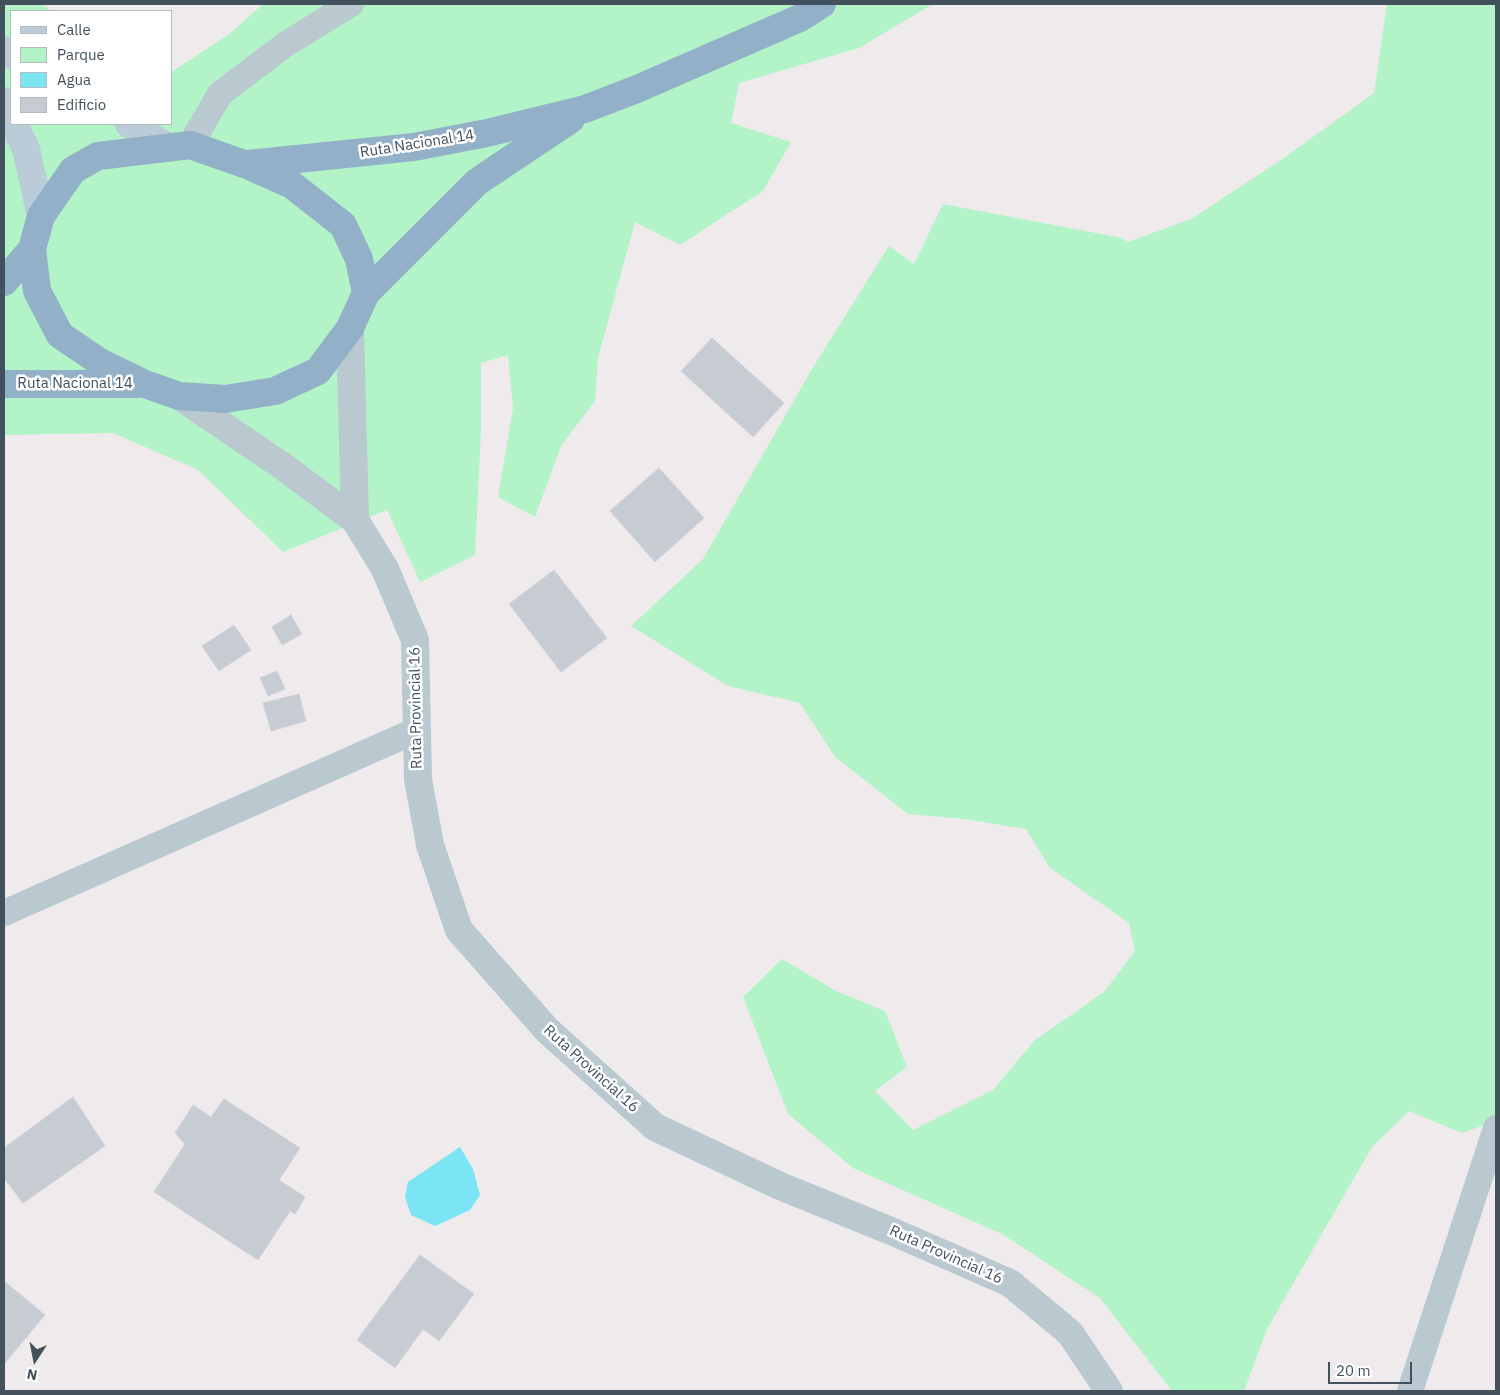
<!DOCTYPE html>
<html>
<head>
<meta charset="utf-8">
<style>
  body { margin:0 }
  #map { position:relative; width:1500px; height:1395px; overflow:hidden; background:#efebec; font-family:"IBM Plex Sans",sans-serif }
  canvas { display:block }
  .frame { position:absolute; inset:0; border:5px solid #42515b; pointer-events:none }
  .legend { position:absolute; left:10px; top:10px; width:162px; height:115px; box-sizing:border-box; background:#fff; border:1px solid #b3b9bd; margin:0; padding:6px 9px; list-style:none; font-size:15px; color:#42515b }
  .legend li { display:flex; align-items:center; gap:10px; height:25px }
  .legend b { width:25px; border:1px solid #b3b9bd }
  .north { position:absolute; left:10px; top:1335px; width:50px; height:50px; -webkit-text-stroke:4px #fff; paint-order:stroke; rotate:191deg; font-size:14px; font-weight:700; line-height:20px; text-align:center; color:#42515b }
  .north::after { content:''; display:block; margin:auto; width:18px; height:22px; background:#42515b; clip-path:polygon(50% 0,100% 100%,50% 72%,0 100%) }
  .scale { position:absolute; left:1328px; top:1362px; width:84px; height:22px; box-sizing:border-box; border:2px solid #42515b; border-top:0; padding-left:6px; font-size:15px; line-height:18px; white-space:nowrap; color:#42515b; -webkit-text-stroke:4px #fff; paint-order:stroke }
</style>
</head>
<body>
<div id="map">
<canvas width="1500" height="1395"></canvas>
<div class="frame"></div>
<ul class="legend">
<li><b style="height:6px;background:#bccbd8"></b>Calle</li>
<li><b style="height:14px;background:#b3f3c8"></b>Parque</li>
<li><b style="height:14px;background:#7be4f5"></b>Agua</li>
<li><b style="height:14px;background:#c7ccd2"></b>Edificio</li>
</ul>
<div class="north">N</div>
<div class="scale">20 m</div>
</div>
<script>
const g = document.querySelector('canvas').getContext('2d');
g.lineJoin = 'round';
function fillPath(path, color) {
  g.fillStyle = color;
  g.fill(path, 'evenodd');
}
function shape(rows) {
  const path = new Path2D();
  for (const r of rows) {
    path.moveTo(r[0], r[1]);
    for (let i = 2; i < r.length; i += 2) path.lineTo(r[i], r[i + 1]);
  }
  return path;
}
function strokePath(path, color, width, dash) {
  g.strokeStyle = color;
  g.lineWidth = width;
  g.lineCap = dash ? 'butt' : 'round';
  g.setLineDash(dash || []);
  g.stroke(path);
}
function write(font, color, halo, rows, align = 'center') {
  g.font = font + ' "IBM Plex Sans",sans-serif';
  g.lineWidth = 5;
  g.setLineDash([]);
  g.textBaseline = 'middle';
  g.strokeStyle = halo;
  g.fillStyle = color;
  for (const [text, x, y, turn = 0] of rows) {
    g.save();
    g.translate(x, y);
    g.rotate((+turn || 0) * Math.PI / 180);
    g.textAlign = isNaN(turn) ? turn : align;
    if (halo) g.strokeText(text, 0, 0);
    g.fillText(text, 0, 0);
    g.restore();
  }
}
fillPath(shape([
  [4,4,41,4,52,11,11,11,11,124,171,124,171,72,228,35,263,4,933,4,859,48,739,83,731,123,791,142,763,191,680,245,635,222,598,358,595,401,561,446,535,517,498,497,513,408,508,355,481,363,481,430,475,555,420,582,387,510,283,552,198,470,113,433,4,435],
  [1387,4,1496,4,1496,1121,1462,1133,1409,1111,1372,1147,1267,1329,1244,1391,1172,1391,1100,1298,1002,1234,853,1168,788,1114,743,997,782,959,836,991,885,1011,907,1067,875,1091,913,1130,993,1090,1035,1040,1104,992,1135,951,1129,923,1050,868,1026,829,964,819,908,814,835,757,800,703,728,686,631,626,703,559,812,369,889,246,914,264,943,204,1122,238,1128,242,1193,218,1281,160,1374,93]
]), '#b3f3c8');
fillPath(shape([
  [460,1147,473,1169,480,1195,470,1210,435,1226,411,1215,405,1197,408,1182]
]), '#7be4f5');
const building = shape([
  [712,338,784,403,753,437,681,371,712,338],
  [659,468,704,518,655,562,610,511,659,468],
  [554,570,607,638,561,672,509,604,554,570],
  [291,615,302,634,282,645,272,627,291,615],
  [234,625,251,650,219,671,202,646,234,625],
  [277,671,285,689,268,696,260,678,277,671],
  [299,694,306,721,271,731,263,703,299,694],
  [73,1097,105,1146,23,1203,4,1178,4,1148,73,1097],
  [224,1099,300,1148,279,1180,305,1197,295,1214,290,1211,258,1260,154,1192,185,1144,175,1133,193,1105,211,1117,224,1099],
  [420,1255,474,1294,439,1341,423,1329,395,1368,357,1340,420,1255],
  [4,1281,45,1315,4,1364,4,1281]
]);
fillPath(building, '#c7ccd2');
strokePath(building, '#cfd2d9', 1);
strokePath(shape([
  [190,145,220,94,286,44,351,4],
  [4,913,417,730],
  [1410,1391,1496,1128]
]), '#bac8d0', 26);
strokePath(shape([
  [350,328,355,520],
  [179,396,281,465,355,520,385,569,415,640,418,779,430,845,459,930,547,1030,655,1127,780,1186,891,1231,1010,1283,1070,1333,1109,1391]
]), '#bac8d0', 28);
strokePath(shape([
  [4,50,11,55],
  [4,101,11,117],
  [14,124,26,149,41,216],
  [129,124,170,148]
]), '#bccbd8', 28);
strokePath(shape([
  [190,145,247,165,292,185,343,225,359,259,366,293,350,328,318,371,275,391,225,399,179,396,145,384,100,362,60,335,37,291,32,249,41,216,73,170,98,156,190,145],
  [248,164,414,147,487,133,585,109,637,89,800,18,822,4],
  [4,282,32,249],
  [366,293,477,182,571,119],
  [4,384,137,384]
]), '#92b0c8', 28);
write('15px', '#42515b', '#fff', [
  ["Ruta Nacional 14",417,144,-9],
  ["Ruta Nacional 14",75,384],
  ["Ruta Provincial 16",416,708,-91],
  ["Ruta Provincial 16",591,1069,42],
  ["Ruta Provincial 16",946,1255,24]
]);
</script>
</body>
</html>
